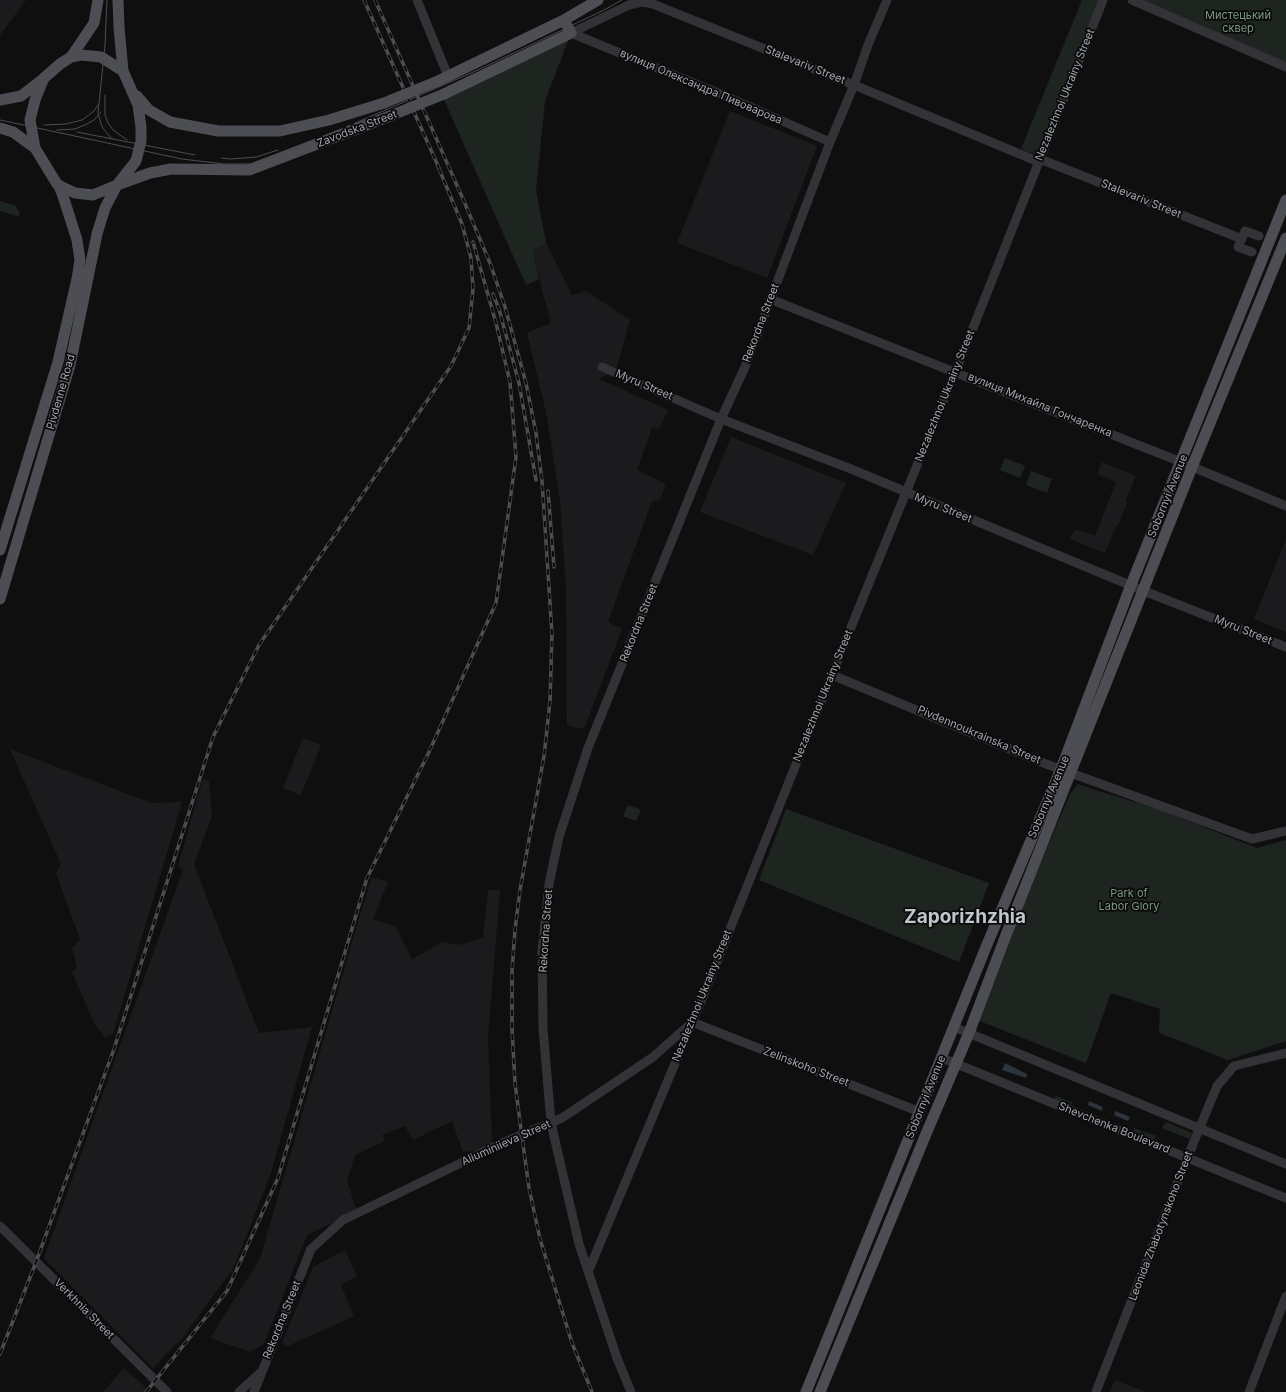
<!DOCTYPE html>
<html>
<head>
<meta charset="utf-8">
<style>
  body { margin:0 }
  canvas { display:block; background:#0f0f10 }
</style>
</head>
<body>
<canvas width="1286" height="1392"></canvas>
<script>
const g = document.querySelector('canvas').getContext('2d');
g.lineJoin = 'round';
function fillPath(path, color) {
  g.fillStyle = color;
  g.fill(path, 'evenodd');
}
function shape(rows) {
  const path = new Path2D();
  for (const r of rows) {
    path.moveTo(r[0], r[1]);
    for (let i = 2; i < r.length; i += 2) path.lineTo(r[i], r[i + 1]);
  }
  return path;
}
function strokePath(path, color, width, dash) {
  g.strokeStyle = color;
  g.lineWidth = width;
  g.lineCap = dash ? 'butt' : 'round';
  g.setLineDash(dash || []);
  g.stroke(path);
}
function write(font, color, halo, rows, align = 'center') {
  g.font = font + ' Inter,sans-serif';
  g.lineWidth = 3.5;
  g.setLineDash([]);
  g.textBaseline = 'middle';
  g.strokeStyle = halo;
  g.fillStyle = color;
  for (const [text, x, y, turn = 0] of rows) {
    g.save();
    g.translate(x, y);
    g.rotate((+turn || 0) * Math.PI / 180);
    g.textAlign = isNaN(turn) ? turn : align;
    if (halo) g.strokeText(text, 0, 0);
    g.fillText(text, 0, 0);
    g.restore();
  }
}
fillPath(shape([
  [0,0,26,0,0,35],
  [730,111,817,146,767,278,677,243],
  [546,243,572,295,586,291,630,320,616,370,599,379,668,410,659,429,652,428,637,470,666,484,660,500,652,501,608,622,622,629,584,729,567,725,566,588,560,500,546,412,527,333,551,323,544,297,533,251],
  [731,437,846,483,813,555,700,512],
  [1102,462,1136,476,1125,502,1127,503,1118,526,1116,526,1105,553,1070,539,1075,529,1095,536,1116,482,1097,474],
  [1286,539,1286,632,1254,619],
  [303,738,321,745,301,795,283,788],
  [10,749,151,803,182,802,113,1034,105,1038,94,1023,72,972,77,967,72,948,80,939,56,873,61,864],
  [203,778,209,781,212,816,194,864,259,1033,312,1027,270,1176,234,1267,184,1336,153,1368,44,1258,183,870,178,866],
  [372,877,388,882,373,919,395,926,412,959,443,942,458,945,483,938,488,890,500,890,488,1036,492,1145,480,1151,463,1152,452,1121,413,1140,405,1126,382,1135,385,1141,355,1155,347,1181,357,1211,307,1235,264,1344,250,1352,210,1338,260,1259,355,932],
  [345,1250,357,1276,341,1285,354,1316,288,1346,282,1343,313,1267],
  [124,1368,147,1389,144,1392,103,1392],
  [1115,1380,1146,1392,1110,1392]
]), '#1b1b1d');
fillPath(shape([
  [1082,0,1100,0,1037,155,1021,149],
  [1132,0,1286,0,1286,67],
  [571,33,545,101,536,190,546,243,533,251,539,279,526,285,442,95],
  [0,201,16,206,20,215,16,216,0,211],
  [1005,458,1025,466,1020,478,1000,470],
  [1031,471,1052,479,1047,493,1026,485],
  [1078,784,1095,790,1158,809,1257,848,1286,840,1286,1041,1228,1060,1159,1033,1160,1009,1111,993,1086,1063,977,1020,1009,937,1070,794],
  [628,805,641,810,636,821,623,816],
  [786,809,989,883,959,962,759,880],
  [1056,1096,1073,1103,1071,1107,1054,1101],
  [1165,1123,1169,1123,1192,1133,1190,1139,1162,1128],
  [1134,1128,1156,1136,1154,1141,1134,1132]
]), '#1e241f');
fillPath(shape([
  [1005,1063,1027,1074,1026,1078,1002,1070],
  [1089,1101,1103,1107,1102,1111,1088,1105],
  [1115,1111,1130,1117,1128,1121,1114,1115]
]), '#2e343b');
strokePath(shape([
  [417,0,448,76],
  [1132,0,1286,67],
  [571,33,629,5,642,2,653,4,854,85,1039,162],
  [571,33,730,98,830,142],
  [1040,159,1242,239],
  [1252,252,1238,247,1245,231,1259,236],
  [770,299,1181,462,1286,506],
  [602,367,721,419,851,469,1144,591,1286,647],
  [832,675,1046,764,1252,839,1286,831],
  [692,1022,920,1112],
  [954,1027,1286,1164],
  [942,1058,1286,1198],
  [0,1226,167,1392],
  [588,1272,704,994,843,647,975,323,1103,0],
  [239,1392,260,1373],
  [254,1392,311,1249,343,1220,500,1144,562,1118,653,1057,689,1025],
  [631,1392,617,1358,579,1244,551,1123,543,1028,542,951,549,884,559,837,588,748,721,419,745,367,830,142,854,85,868,45,887,0],
  [1096,1392,1186,1161,1217,1086,1234,1066,1286,1053],
  [1249,1392,1286,1296]
]), '#333337', 9);
strokePath(shape([
  [118,0,119,27,123,71],
  [81,55,101,57,123,71,138,105,141,127,141,141,136,161,117,185,93,195,75,193,62,187,57,184,35,148,30,120,35,100,44,78,60,64,71,57,81,55],
  [71,57,94,23,98,0],
  [438,81,564,20],
  [444,94,571,33,564,20,598,0],
  [137,96,149,110,170,122,218,131,280,131,329,120,384,103],
  [0,100,21,96,43,79],
  [0,128,13,132,35,148],
  [0,550,58,362,77,279,80,260,77,240,63,196,58,184],
  [0,599,70,365,97,234,105,208,117,185,150,173,171,169,249,170,390,116],
  [806,1392,986,947,1061,769,1131,585,1286,200],
  [820,1392,926,1134,969,1033,1006,935,1192,467,1286,238]
]), '#4d4e53', 11);
strokePath(shape([
  [107,0,105,45,98,113,102,127,112,139],
  [105,95,105,115,108,123,113,130,127,140],
  [0,120,182,159,224,164,252,164,286,153,478,70,604,10,622,0],
  [44,125,66,124,82,120,94,111,98,105],
  [57,130,75,129,87,124,94,120,101,112],
  [77,132,195,155],
  [221,158,230,159,256,157,278,150]
]), '#4c4d51', 1);
const rail = shape([
  [364,0,439,168],
  [375,0,463,199,490,263,505,307,526,383,536,433,542,481,552,634,550,701,544,756,520,890,515,930,512,971,512,1029,515,1083,520,1122,529,1188,540,1239,572,1343,592,1392],
  [493,294,499,309,519,383,536,480],
  [548,491,554,567],
  [0,1354,36,1262,114,1049,213,737,259,645,451,366,469,328,473,289,471,258,462,224,437,164],
  [146,1392,227,1291,278,1178,367,878,429,752,496,603,516,457,510,382,496,323,473,242]
]);
strokePath(rail, '#4c4d51', 3.5);
strokePath(rail, '#0a0a0b', 2, [6]);
strokePath(shape([
  [384,103,438,81],
  [390,116,444,94]
]), '#4d4e53', 11);
write('11px', '#7b997f', '#0a0a0b', [
  ["Мистецький",1238,16],
  ["сквер",1238,29],
  ["Park of",1129,894],
  ["Labor Glory",1129,907]
]);
write('11px', '#a2a5af', '#0a0a0b', [
  ["Stalevariv Street",805,65,22],
  ["вулиця Олександра Пивоварова",701,87,23],
  ["Nezalezhnoi Ukrainy Street",1065,95,-68],
  ["Zavodska Street",357,129,-21],
  ["Stalevariv Street",1141,199,22],
  ["Rekordna Street",761,323,-69],
  ["Myru Street",644,385,23],
  ["Pivdenne Road",61,392,-74],
  ["Nezalezhnoi Ukrainy Street",945,396,-68],
  ["вулиця Михайла Гончаренка",1040,405,22],
  ["Sobornyi Avenue",1168,496,-68],
  ["Myru Street",943,508,22],
  ["Rekordna Street",639,623,-68],
  ["Myru Street",1243,630,22],
  ["Nezalezhnoi Ukrainy Street",823,696,-68],
  ["Pivdennoukrainska Street",979,735,23],
  ["Sobornyi Avenue",1049,797,-67],
  ["Rekordna Street",546,931,-86],
  ["Nezalezhnoi Ukrainy Street",702,996,-68],
  ["Zelinskoho Street",806,1067,21],
  ["Sobornyi Avenue",926,1097,-68],
  ["Shevchenka Boulevard",1114,1128,22],
  ["Aliuminiieva Street",506,1143,-24],
  ["Leonida Zhabotynskoho Street",1161,1226,-69],
  ["Verkhnia Street",84,1309,45],
  ["Rekordna Street",282,1320,-68]
]);
write('bold 19px', '#c2c4cc', '#0a0a0b', [
  ["Zaporizhzhia",965,917]
]);
</script>
</body>
</html>
